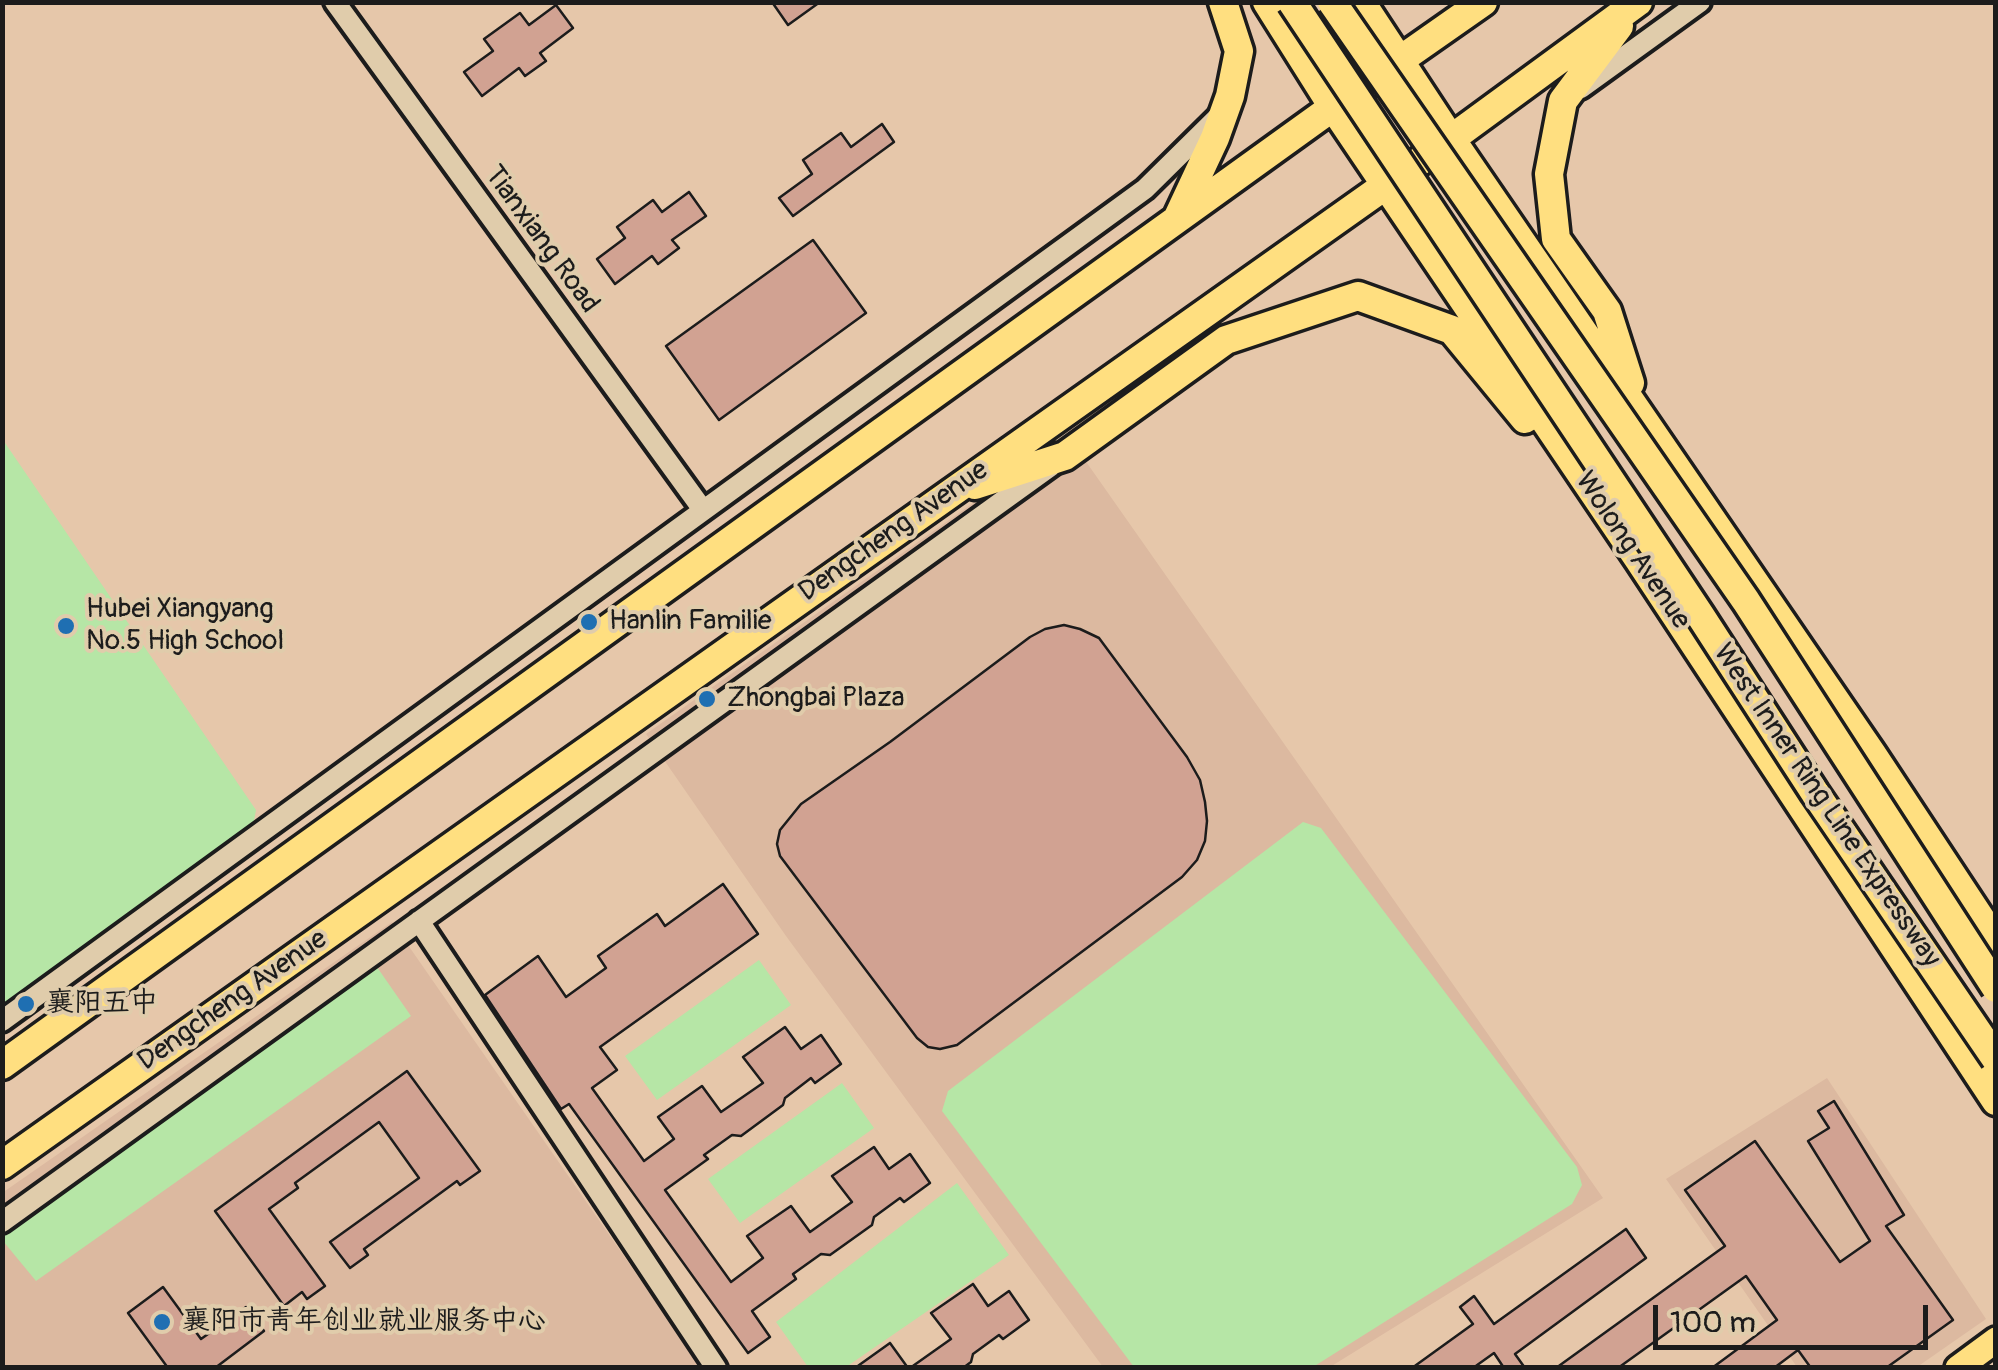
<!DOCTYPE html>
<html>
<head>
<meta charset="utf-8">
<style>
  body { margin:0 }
  #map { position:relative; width:1998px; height:1370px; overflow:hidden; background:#e6c7aa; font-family:Pangolin,sans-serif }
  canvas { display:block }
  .frame { position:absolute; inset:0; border:5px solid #1c1c1c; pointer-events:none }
  .scale { position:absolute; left:1653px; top:1305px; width:275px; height:45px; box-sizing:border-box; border:5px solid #1c1c1c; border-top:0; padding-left:12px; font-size:30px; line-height:35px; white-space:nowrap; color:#1c1c1c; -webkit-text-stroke:8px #e0ccab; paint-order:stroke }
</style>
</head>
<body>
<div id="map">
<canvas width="1998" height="1370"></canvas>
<div class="frame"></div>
<div class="scale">100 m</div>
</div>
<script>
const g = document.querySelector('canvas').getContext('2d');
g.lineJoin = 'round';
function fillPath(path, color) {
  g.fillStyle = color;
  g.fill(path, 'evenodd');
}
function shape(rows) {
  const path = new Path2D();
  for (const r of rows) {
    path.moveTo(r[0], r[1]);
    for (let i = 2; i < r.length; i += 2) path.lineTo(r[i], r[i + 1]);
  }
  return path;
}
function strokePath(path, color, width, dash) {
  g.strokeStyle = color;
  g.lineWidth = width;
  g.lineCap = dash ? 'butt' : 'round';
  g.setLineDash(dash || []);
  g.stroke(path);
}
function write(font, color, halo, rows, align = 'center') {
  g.font = font + ' Pangolin,"LXGW WenKai TC",sans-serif';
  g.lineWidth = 8;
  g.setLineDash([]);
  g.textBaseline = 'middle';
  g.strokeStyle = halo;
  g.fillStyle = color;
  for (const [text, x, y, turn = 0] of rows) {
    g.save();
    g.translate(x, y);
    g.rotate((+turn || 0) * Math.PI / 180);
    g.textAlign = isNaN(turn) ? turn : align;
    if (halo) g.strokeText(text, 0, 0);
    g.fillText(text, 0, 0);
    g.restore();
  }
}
fillPath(shape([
  [1068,436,1603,1198,1330,1367,1103,1367,786,936,646,734],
  [392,922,701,1367,3,1367,2,1193],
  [1827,1078,1986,1319,1917,1367,1797,1367,1666,1179]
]), '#dcb9a0');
fillPath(shape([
  [3,440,256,810,253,826,3,1009],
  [1303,822,1321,828,1577,1167,1582,1185,1572,1204,1313,1367,1134,1367,942,1111,948,1091],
  [370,957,411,1016,36,1281,3,1241,2,1222],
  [759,960,791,1005,657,1100,625,1056],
  [842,1083,874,1128,740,1223,708,1179],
  [957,1183,1009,1255,846,1367,808,1367,776,1322]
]), '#b6e6a6');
const building = shape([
  [772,2,820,2,788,25,772,2],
  [556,5,573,28,540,53,546,61,525,76,519,68,482,96,464,72,493,51,484,39,520,13,529,25,556,5],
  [882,124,894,142,793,216,779,198,812,174,803,160,841,133,851,147,882,124],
  [689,192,706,216,672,240,679,248,658,264,652,256,615,284,597,259,625,238,617,227,653,200,662,212,689,192],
  [813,240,866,313,719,420,666,346,813,240],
  [1064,625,1080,629,1099,638,1187,757,1200,780,1205,802,1207,821,1205,841,1197,860,1182,877,957,1045,940,1049,928,1047,917,1038,780,856,777,844,780,830,801,804,890,742,1030,637,1045,629,1064,625],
  [723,884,758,934,600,1047,617,1070,592,1088,644,1161,674,1139,658,1117,702,1086,721,1112,763,1083,743,1057,785,1027,801,1049,821,1035,841,1064,815,1083,811,1078,785,1098,783,1105,741,1136,732,1135,704,1155,708,1159,665,1190,731,1282,763,1258,747,1236,791,1206,810,1232,852,1202,832,1176,874,1147,889,1169,910,1154,930,1183,904,1202,900,1198,874,1217,872,1225,830,1255,821,1254,793,1274,796,1279,752,1311,770,1337,748,1353,569,1104,561,1109,485,995,538,956,566,997,606,968,598,956,657,914,665,926,723,884],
  [407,1071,480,1171,460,1185,457,1181,364,1249,368,1255,350,1268,330,1242,419,1178,379,1122,295,1183,298,1188,269,1209,325,1286,307,1299,302,1292,284,1306,215,1211,407,1071],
  [1834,1101,1904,1215,1886,1226,1953,1320,1886,1368,1811,1368,1798,1350,1774,1368,1712,1368,1777,1320,1746,1276,1618,1368,1556,1368,1725,1246,1685,1190,1755,1141,1840,1262,1870,1241,1808,1141,1829,1128,1818,1111,1834,1101],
  [1626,1229,1646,1258,1515,1354,1525,1368,1504,1368,1494,1353,1473,1368,1412,1368,1473,1324,1460,1307,1474,1296,1494,1324,1626,1229],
  [973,1284,988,1306,1009,1291,1029,1320,1003,1339,999,1335,973,1354,971,1362,963,1368,910,1368,951,1339,931,1313,973,1284],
  [163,1287,201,1339,246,1307,264,1331,215,1368,168,1368,128,1313,163,1287],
  [890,1343,908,1368,855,1368,890,1343]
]);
fillPath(building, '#d1a292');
strokePath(building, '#1c1c1c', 2.5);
const minor = shape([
  [335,2,703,510],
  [1581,88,1700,2],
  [419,921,716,1368],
  [2,1021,1145,189,1220,115],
  [2,1222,1051,466]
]);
const major = shape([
  [1958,1368,1996,1340]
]);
const highway = shape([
  [1267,2,1333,107,1639,560,1996,1101],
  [1361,2,1451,139,1872,754,1996,942],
  [1619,26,1563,101,1549,174,1556,239,1607,311,1630,383],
  [1178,217,1215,138,1230,96,1239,51,1223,2],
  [975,485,1065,456,1226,340,1358,296,1452,330,1525,419],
  [2,1065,1333,107,1483,2],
  [2,1165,1451,139,1638,2]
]);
strokePath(minor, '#1c1c1c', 28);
strokePath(major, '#1c1c1c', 32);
strokePath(highway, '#1c1c1c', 35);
strokePath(minor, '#e0ccab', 20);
strokePath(major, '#ffdf80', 25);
strokePath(highway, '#ffdf80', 28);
const highwayBridge = shape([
  [1292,2,1700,615,1815,793,1996,1059],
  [1332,2,1746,601,1996,988]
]);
strokePath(highwayBridge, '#1c1c1c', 35, []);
strokePath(highwayBridge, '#ffdf80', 28);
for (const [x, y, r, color] of [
  [589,622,10,"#1f6fb2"],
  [66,626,10,"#1f6fb2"],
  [707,699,10,"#1f6fb2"],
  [26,1004,10,"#1f6fb2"],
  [162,1322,10,"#1f6fb2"]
]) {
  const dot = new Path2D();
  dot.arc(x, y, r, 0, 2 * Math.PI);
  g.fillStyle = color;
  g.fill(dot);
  strokePath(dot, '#e0ccab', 4);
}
write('28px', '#1c1c1c', '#e0ccab', [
  ["Tianxiang Road",541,240,54],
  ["Dengcheng Avenue",894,532,-35],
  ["Wolong Avenue",1632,551,56],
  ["West Inner Ring Line Expressway",1826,806,56],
  ["Dengcheng Avenue",233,1001,-35]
]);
write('28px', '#1c1c1c', '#e0ccab', [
  ["Hubei Xiangyang",86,610],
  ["No.5 High School",86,642],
  ["Hanlin Familie",609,622],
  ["Zhongbai Plaza",727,699],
  ["襄阳五中",46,1004],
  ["襄阳市青年创业就业服务中心",182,1322]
], 'left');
</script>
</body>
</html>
